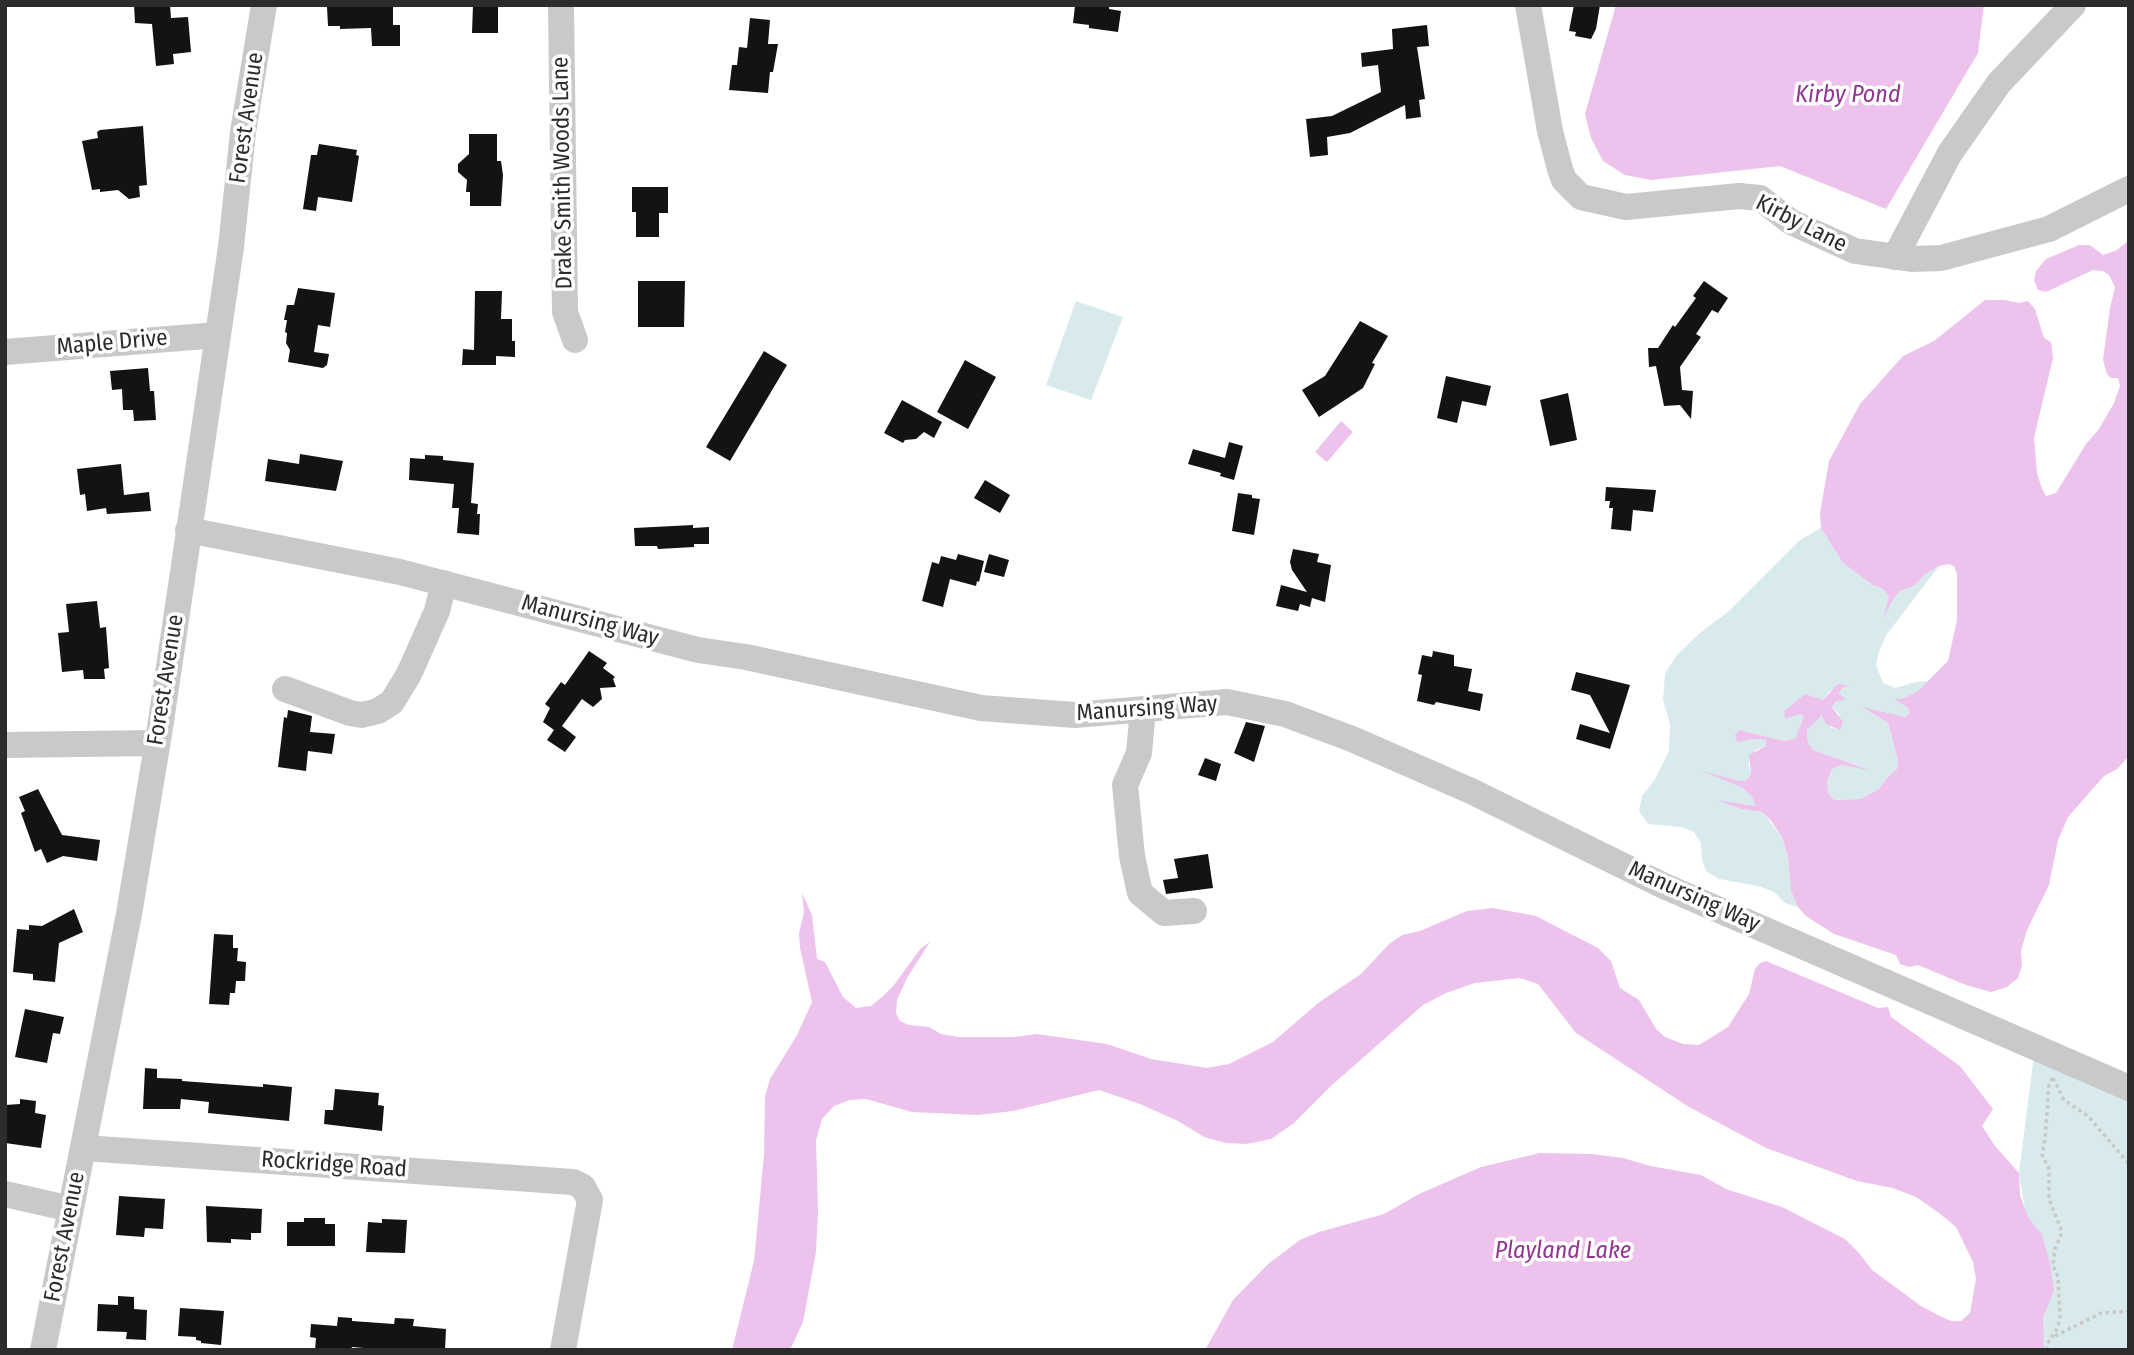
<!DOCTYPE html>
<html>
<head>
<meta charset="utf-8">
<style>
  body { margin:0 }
  #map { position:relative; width:2134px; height:1355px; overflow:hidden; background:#fff; font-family:"Fira Sans Condensed",sans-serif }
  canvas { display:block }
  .frame { position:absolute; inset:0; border:7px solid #2c2c2c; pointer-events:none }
</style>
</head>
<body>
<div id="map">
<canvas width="2134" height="1355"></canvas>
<div class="frame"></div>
</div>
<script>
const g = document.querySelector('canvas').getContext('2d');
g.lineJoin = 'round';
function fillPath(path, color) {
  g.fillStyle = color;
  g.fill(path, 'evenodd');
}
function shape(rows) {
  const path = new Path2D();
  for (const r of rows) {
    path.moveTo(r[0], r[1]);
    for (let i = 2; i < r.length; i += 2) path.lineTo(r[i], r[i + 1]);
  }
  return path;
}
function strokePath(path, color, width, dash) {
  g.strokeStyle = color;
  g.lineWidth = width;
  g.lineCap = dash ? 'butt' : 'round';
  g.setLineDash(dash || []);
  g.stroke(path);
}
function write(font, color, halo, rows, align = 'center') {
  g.font = font + ' "Fira Sans Condensed",sans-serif';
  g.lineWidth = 7;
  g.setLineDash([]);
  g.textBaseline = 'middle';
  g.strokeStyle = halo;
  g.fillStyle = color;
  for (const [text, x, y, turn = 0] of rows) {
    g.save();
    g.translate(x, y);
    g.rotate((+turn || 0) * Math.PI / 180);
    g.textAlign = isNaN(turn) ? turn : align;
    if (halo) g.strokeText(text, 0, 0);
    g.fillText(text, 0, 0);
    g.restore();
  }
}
fillPath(shape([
  [1076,301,1123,317,1091,400,1046,385],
  [1821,528,1843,563,1873,585,1883,589,1889,597,1886,613,1894,598,1900,591,1914,586,1924,575,1939,566,1887,634,1879,651,1876,665,1883,683,1895,688,1916,682,1930,681,1918,691,1904,698,1895,699,1907,707,1910,713,1905,718,1865,709,1888,723,1898,760,1897,769,1886,779,1879,789,1861,799,1834,800,1828,792,1827,781,1832,769,1841,765,1864,768,1812,750,1808,743,1807,730,1816,719,1823,715,1831,728,1840,729,1839,714,1832,707,1835,702,1845,699,1839,694,1842,688,1848,687,1830,691,1823,700,1794,715,1800,714,1804,717,1795,739,1784,741,1739,730,1738,741,1752,739,1766,740,1766,746,1756,750,1748,763,1751,773,1747,780,1740,781,1709,773,1743,788,1752,797,1757,806,1723,801,1741,809,1762,812,1782,837,1788,857,1791,891,1798,907,1785,903,1774,892,1758,886,1719,879,1706,871,1702,859,1701,843,1694,832,1681,827,1648,824,1639,811,1642,796,1654,781,1669,751,1670,724,1663,700,1665,673,1677,655,1701,632,1728,612,1800,540],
  [2035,1047,2129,1086,2129,1350,2043,1350,2043,1316,2019,1173]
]), '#d8eaec');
fillPath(shape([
  [1616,5,1984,5,1978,53,1886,209,1780,166,1651,180,1625,175,1603,161,1591,138,1585,114],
  [2129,240,2129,756,2117,769,2104,776,2068,817,2058,840,2049,885,2027,930,2021,951,2022,965,2018,978,2007,987,1991,992,1966,985,1918,965,1909,967,1900,964,1896,955,1834,934,1806,916,1798,907,1791,891,1788,857,1782,837,1771,821,1762,812,1741,809,1717,800,1756,806,1752,797,1743,788,1702,771,1740,781,1747,780,1751,773,1749,755,1766,746,1766,740,1752,739,1737,742,1735,735,1739,730,1784,741,1795,739,1804,717,1800,714,1785,719,1784,711,1805,694,1823,700,1838,684,1850,686,1842,688,1839,694,1846,699,1835,702,1832,707,1843,722,1840,730,1826,724,1822,715,1807,730,1808,743,1813,750,1869,770,1841,765,1832,769,1827,781,1828,792,1834,800,1861,799,1879,789,1886,779,1897,769,1898,760,1888,723,1862,707,1905,717,1910,713,1907,707,1894,699,1904,698,1918,691,1948,661,1957,620,1957,574,1954,566,1948,564,1939,566,1924,575,1914,586,1900,591,1894,598,1884,617,1889,597,1883,589,1873,585,1843,563,1821,528,1820,513,1829,461,1860,404,1903,356,1934,341,1985,300,2005,300,2019,303,2028,301,2035,309,2044,338,2051,342,2053,358,2034,438,2037,473,2042,489,2046,496,2056,493,2086,444,2099,429,2114,403,2120,386,2118,378,2111,378,2107,374,2103,360,2110,308,2115,287,2109,275,2103,271,2093,270,2046,292,2038,290,2034,280,2036,271,2046,259,2079,245,2090,245,2103,255,2117,250],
  [1341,421,1353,432,1327,462,1315,452],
  [802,893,812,915,817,959,825,962,843,997,856,1008,871,1006,882,997,894,985,921,948,930,942,907,978,897,1000,896,1013,900,1021,909,1025,929,1027,941,1034,958,1037,1015,1037,1037,1034,1107,1044,1151,1059,1207,1068,1229,1064,1273,1042,1318,1003,1361,974,1389,944,1402,935,1420,931,1467,911,1493,908,1536,916,1598,948,1611,961,1620,988,1639,1000,1656,1029,1665,1037,1683,1044,1699,1045,1728,1027,1749,994,1755,969,1760,963,1766,961,1878,1008,1888,1007,1891,1017,1960,1066,1993,1109,1982,1126,1995,1146,2019,1173,2020,1195,2028,1217,2042,1235,2050,1263,2054,1291,2043,1317,2044,1350,1205,1350,1233,1300,1268,1264,1300,1240,1319,1232,1384,1214,1419,1194,1481,1167,1540,1153,1591,1154,1623,1158,1650,1166,1701,1175,1726,1189,1782,1207,1845,1239,1859,1253,1872,1270,1921,1306,1940,1316,1951,1321,1961,1321,1970,1313,1976,1279,1973,1262,1956,1227,1939,1213,1916,1197,1893,1188,1857,1181,1766,1148,1689,1107,1576,1033,1538,984,1520,978,1475,983,1446,993,1423,1005,1332,1085,1294,1123,1271,1139,1247,1144,1226,1143,1204,1137,1178,1121,1140,1104,1099,1090,1013,1111,978,1115,912,1112,866,1099,850,1100,834,1106,822,1119,816,1140,818,1211,816,1252,803,1322,790,1350,732,1350,754,1261,764,1155,765,1096,770,1079,797,1035,812,1002,800,948,799,933,804,912]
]), '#edc2ed');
fillPath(shape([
  [134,5,170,5,171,18,188,17,191,52,173,54,174,64,156,66,152,24,135,23],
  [340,5,393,6,393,25,400,25,400,46,372,46,371,28,340,29,340,26,328,26,327,7],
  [473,5,498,5,498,33,472,33],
  [1078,5,1109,5,1109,9,1121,11,1118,32,1089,28,1089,25,1073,23,1075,6],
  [1574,5,1600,5,1596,29,1591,39,1575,36,1576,32,1569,31],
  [750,18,770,20,768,44,778,44,773,72,770,72,768,93,729,90,732,65,737,65,739,47,747,48],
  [1427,25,1429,46,1417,47,1425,99,1419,100,1421,117,1406,119,1405,105,1350,133,1327,137,1328,155,1310,157,1306,119,1332,116,1381,92,1378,65,1362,67,1361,53,1393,49,1392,29],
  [143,126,147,185,139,186,140,197,129,199,118,190,100,192,100,189,92,190,82,141,98,138,97,132,100,130],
  [469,134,497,134,497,161,501,161,503,175,501,206,470,206,470,192,466,192,467,180,458,172,458,164,469,154],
  [319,144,357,150,356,155,359,156,352,202,318,197,316,211,303,209,311,155,317,155],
  [632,187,668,187,668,213,659,213,659,237,636,237,636,212,632,212],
  [638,281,685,281,684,327,638,327],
  [1704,281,1728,298,1718,313,1712,310,1696,334,1701,337,1680,367,1682,390,1693,391,1691,419,1680,405,1664,406,1656,366,1649,367,1648,348,1658,348,1673,325,1675,327,1696,298,1693,296],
  [298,288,335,293,330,327,318,325,314,352,329,354,327,365,323,368,288,362,290,350,286,343,287,333,285,332,287,320,284,320,287,305,294,305],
  [475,291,502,291,501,319,512,319,512,341,515,341,515,357,496,356,496,365,462,365,463,349,474,350],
  [1360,321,1388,336,1372,363,1375,364,1363,388,1319,417,1302,390,1325,376],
  [764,351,787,365,730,461,706,447],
  [965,360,996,377,968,429,937,412],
  [148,368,150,391,154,391,156,420,134,421,133,410,123,410,122,389,112,390,110,371],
  [1446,376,1491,386,1486,406,1462,401,1457,423,1437,418],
  [1568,393,1577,440,1550,446,1540,400],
  [902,400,942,422,934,438,924,432,916,439,905,440,903,443,884,433],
  [1229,442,1243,446,1234,480,1220,476,1221,473,1188,464,1193,449,1225,458],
  [300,454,343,461,336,491,265,481,268,459,299,464],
  [425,455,443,456,443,460,474,463,471,503,478,504,477,514,480,514,479,535,457,533,459,508,452,508,454,484,409,480,410,458,425,459],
  [121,464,124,495,149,492,151,511,107,514,106,508,87,511,85,494,80,495,77,469],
  [985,480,1010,495,1000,513,974,498],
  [1606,487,1656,490,1653,512,1633,510,1631,531,1611,529,1613,508,1609,508,1610,501,1605,501],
  [1238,493,1252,495,1252,498,1260,499,1254,535,1232,531],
  [693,525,693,528,709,527,709,544,694,544,694,547,658,549,657,546,635,546,634,528],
  [1293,549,1319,554,1317,562,1331,565,1325,602,1312,598,1310,607,1300,604,1298,611,1276,606,1281,585,1307,592,1292,570,1290,562],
  [958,554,984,561,979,582,977,581,976,586,950,579,943,607,922,601,932,562,939,564,941,556,956,560],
  [989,554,1009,560,1004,577,984,572],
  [97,601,100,628,106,627,109,668,104,669,105,679,84,679,83,670,62,672,58,633,69,632,66,604],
  [589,651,607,663,603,668,615,677,613,679,616,687,600,688,602,699,593,707,582,699,562,726,576,737,565,752,547,740,554,730,543,722,550,708,545,704,561,682,565,685],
  [1433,651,1454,655,1454,666,1472,669,1468,691,1483,694,1480,711,1436,702,1434,705,1417,701,1422,675,1418,674,1422,655,1432,657],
  [1576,672,1630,685,1610,749,1576,739,1580,724,1610,733,1590,695,1571,690],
  [288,710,312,716,310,732,335,734,332,754,308,751,306,771,278,767,284,717,287,718],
  [1246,722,1265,726,1254,762,1234,753],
  [1205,758,1221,764,1216,781,1198,775],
  [38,789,62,835,100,840,97,861,63,856,47,863,41,849,35,852,21,813,25,811,19,797],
  [1208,854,1213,888,1166,894,1163,880,1178,878,1174,859],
  [74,909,83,932,59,943,55,982,33,980,33,974,13,972,17,929,29,930,29,925,42,926],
  [214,934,233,935,233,948,238,948,237,961,246,962,245,981,236,981,235,993,230,993,229,1005,209,1004],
  [25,1009,64,1017,60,1034,53,1033,47,1063,15,1057],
  [145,1068,157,1069,157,1078,182,1079,182,1081,263,1087,263,1084,292,1087,289,1121,208,1113,209,1102,181,1099,180,1109,143,1109],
  [335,1089,379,1093,378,1105,384,1106,382,1131,324,1124,325,1110,333,1110],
  [20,1099,36,1101,35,1113,46,1115,41,1148,5,1143,5,1105,20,1104],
  [119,1196,165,1199,163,1229,145,1228,144,1237,116,1235],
  [206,1206,262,1209,261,1233,251,1233,251,1240,231,1239,231,1243,207,1242],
  [304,1218,325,1218,325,1224,335,1224,335,1246,287,1246,287,1222,304,1222],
  [382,1219,407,1220,405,1253,366,1252,368,1222,382,1223],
  [118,1296,134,1297,134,1309,147,1310,146,1340,126,1339,127,1332,97,1331,98,1304,118,1305],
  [180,1308,224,1311,221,1345,201,1343,201,1341,196,1340,196,1337,178,1336],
  [338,1317,352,1318,352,1321,394,1324,395,1318,414,1319,413,1326,446,1329,445,1350,386,1350,352,1347,351,1350,315,1350,316,1338,310,1337,311,1324,337,1326]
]), '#131313');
strokePath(shape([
  [2053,1078,2064,1100,2088,1116,2129,1164],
  [2055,1336,2101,1313,2129,1311],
  [2047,1350,2047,1344,2058,1327,2060,1316,2058,1277,2053,1265,2055,1249,2062,1232,2049,1199,2049,1168,2042,1155,2045,1139,2049,1084,2053,1077]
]), '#c9c9c9', 3.5, [3.5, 3.5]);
strokePath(shape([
  [561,5,565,312,575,340],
  [1528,5,1550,131,1560,169,1564,180,1581,197,1626,207,1739,196,1760,198,1791,222,1855,251,1912,259,1941,258,2049,229,2129,189],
  [1895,257,1950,153,1999,83,2073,5],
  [5,352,218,335],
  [188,530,400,572,698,650,746,657,981,708,1075,715,1227,702,1285,714,1352,739,1471,791,1664,886,2129,1088],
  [285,689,350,713,362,715,378,711,392,702,409,674,437,611,444,583],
  [1143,709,1139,753,1125,785,1132,856,1140,893,1164,913,1194,911],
  [5,745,156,743],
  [84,1148,573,1182,583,1187,590,1200,563,1350],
  [5,1194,71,1209],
  [43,1350,129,914,160,728,231,247,243,132,264,5]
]), '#c9c9c9', 26);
write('23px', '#2c2c2c', '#fff', [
  ["Forest Avenue",247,118,-82],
  ["Drake Smith Woods Lane",563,173,-91],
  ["Kirby Lane",1801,224,27],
  ["Maple Drive",112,343,-5],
  ["Manursing Way",590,621,15],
  ["Forest Avenue",166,680,-81],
  ["Manursing Way",1147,709,-4],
  ["Manursing Way",1694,897,24],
  ["Rockridge Road",334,1165,4],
  ["Forest Avenue",65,1237,-79]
]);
write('italic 24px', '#933594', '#fff', [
  ["Kirby Pond",1848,95],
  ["Playland Lake",1563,1251]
]);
</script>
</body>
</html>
